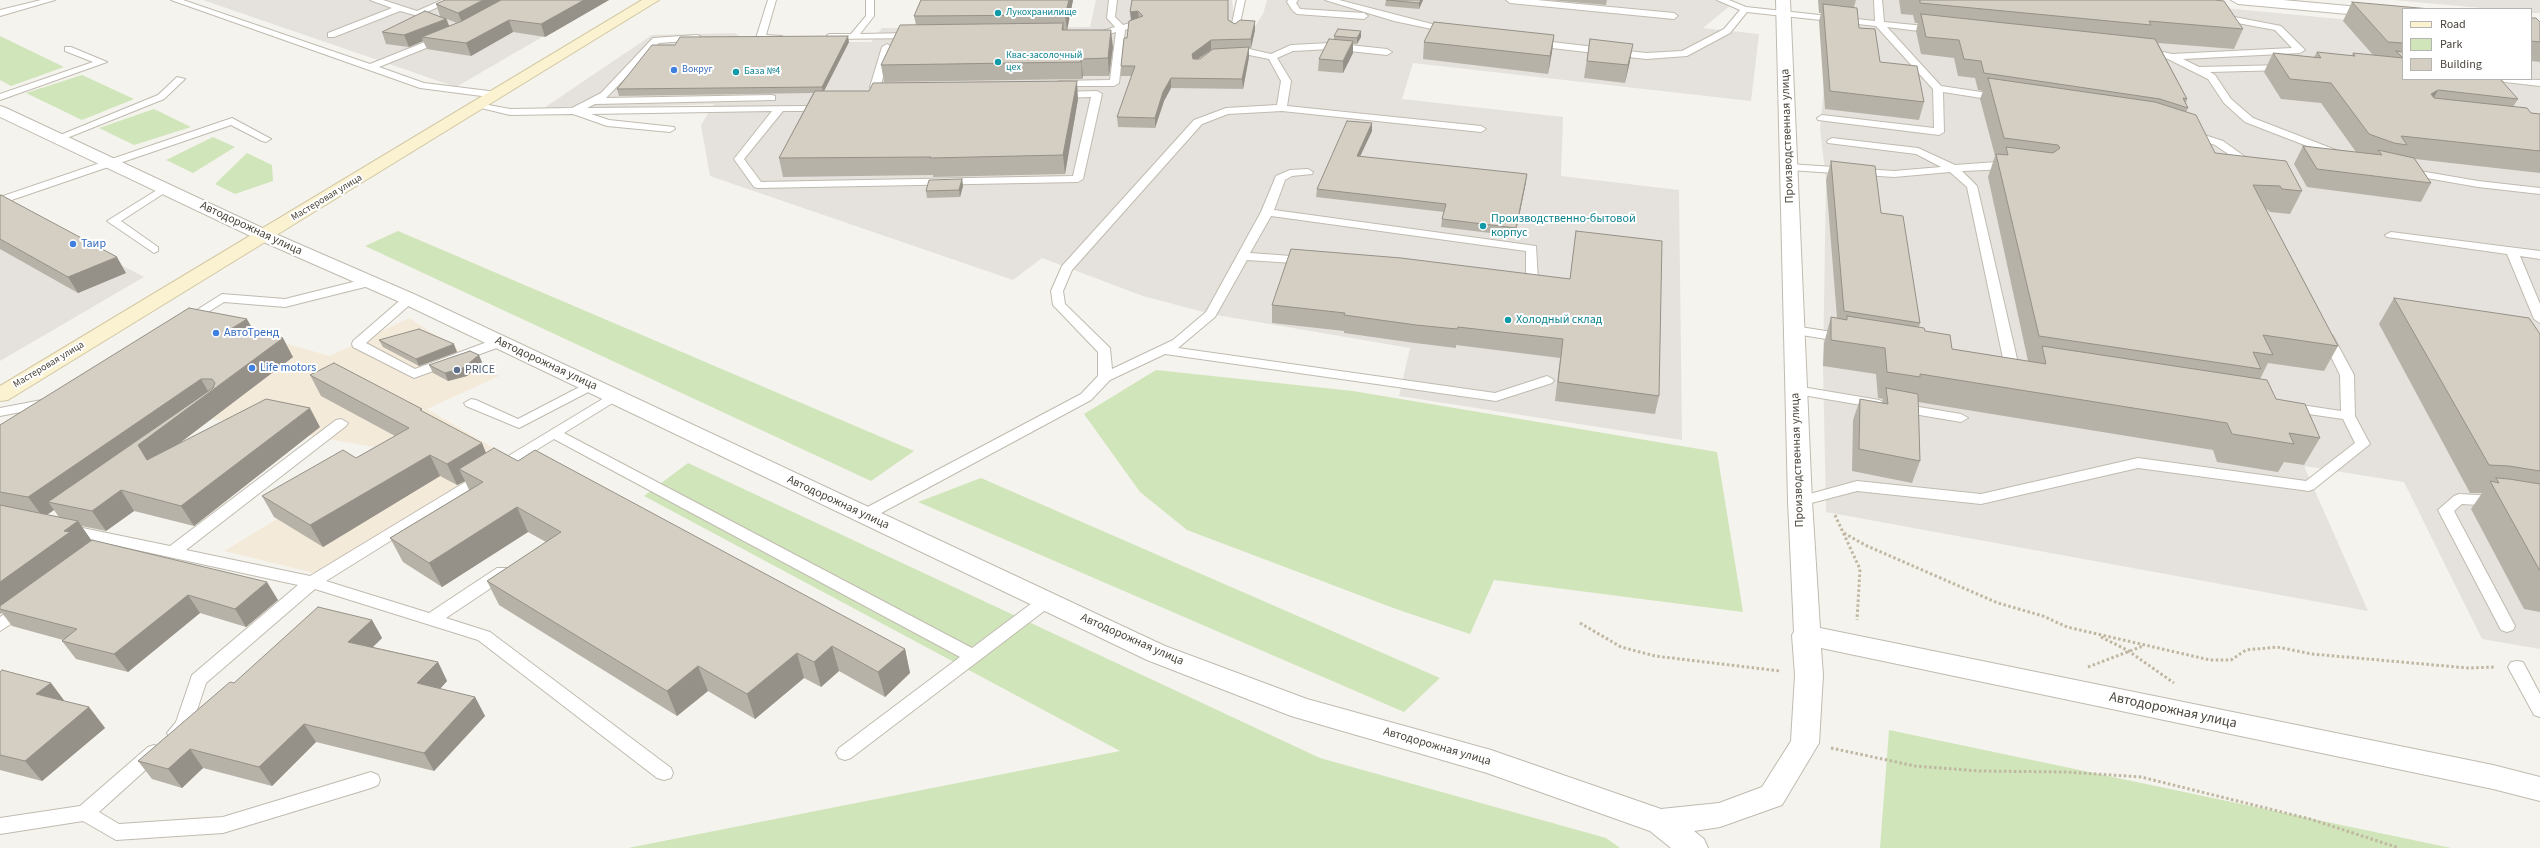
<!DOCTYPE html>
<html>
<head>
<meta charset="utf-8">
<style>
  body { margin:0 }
  #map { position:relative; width:2540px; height:848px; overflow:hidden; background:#f5f3ed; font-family:"Source Sans 3",sans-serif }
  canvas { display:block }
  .legend { position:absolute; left:2402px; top:8px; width:130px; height:72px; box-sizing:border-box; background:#fff; border:1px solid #b6b4b0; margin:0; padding:5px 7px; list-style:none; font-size:12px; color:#49443a }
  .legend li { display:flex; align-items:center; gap:8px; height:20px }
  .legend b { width:20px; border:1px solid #b6b4b0 }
</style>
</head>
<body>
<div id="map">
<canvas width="2540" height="848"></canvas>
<ul class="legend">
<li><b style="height:5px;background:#faf2d1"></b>Road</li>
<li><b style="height:11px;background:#d0e5ba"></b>Park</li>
<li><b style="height:11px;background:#d5cfc3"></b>Building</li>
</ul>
</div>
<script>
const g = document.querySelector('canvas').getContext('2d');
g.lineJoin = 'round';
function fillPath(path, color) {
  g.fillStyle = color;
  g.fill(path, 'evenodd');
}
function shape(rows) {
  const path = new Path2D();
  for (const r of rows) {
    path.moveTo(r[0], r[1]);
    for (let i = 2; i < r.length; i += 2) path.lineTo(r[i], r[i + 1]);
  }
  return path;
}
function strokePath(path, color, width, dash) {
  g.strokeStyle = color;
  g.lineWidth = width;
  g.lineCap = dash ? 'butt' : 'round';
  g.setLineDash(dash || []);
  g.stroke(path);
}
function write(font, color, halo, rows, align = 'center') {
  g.font = font + ' "Source Sans 3",sans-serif';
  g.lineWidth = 4;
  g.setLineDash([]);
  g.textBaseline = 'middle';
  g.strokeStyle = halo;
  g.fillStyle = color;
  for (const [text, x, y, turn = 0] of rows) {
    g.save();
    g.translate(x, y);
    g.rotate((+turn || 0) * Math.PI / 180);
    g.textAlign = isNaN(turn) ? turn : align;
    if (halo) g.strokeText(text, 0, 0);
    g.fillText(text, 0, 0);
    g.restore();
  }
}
fillPath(shape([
  [409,318,499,376,427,409,507,456,314,573,224,551,392,450,127,404,203,320,330,356]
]), '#f4eada');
fillPath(shape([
  [203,0,606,0,456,87],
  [1096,0,1232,0,1236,34,1249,35,1263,14,1267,0,1733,0,1731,5,1703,28,1759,34,1751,101,1413,63,1402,99,1563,117,1561,176,1679,190,1682,440,1399,396,1410,348,1211,314,1143,296,1042,258,1013,280,710,176,701,125,714,104,541,110,652,35,735,33,747,42,871,42,882,28,1090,27],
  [1832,0,2140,0,2403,25,2403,79,2531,79,2531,37,2540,37,2540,649,2482,639,2404,482,2304,466,2368,611,1826,512,1823,366,1826,180,1820,128],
  [2393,0,2540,0,2540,13,2531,13,2531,9,2492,9],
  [0,202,144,277,0,361]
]), '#e5e2dd');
fillPath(shape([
  [0,36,64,67,11,86,0,80],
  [82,75,134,99,82,120,26,93],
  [154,109,191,127,134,145,99,128],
  [213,137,235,147,193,173,166,160],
  [247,153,272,165,273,181,235,194,215,184],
  [398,231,914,451,871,481,365,246],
  [1156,370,1353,391,1717,452,1743,612,1494,580,1470,634,1396,609,1187,530,1140,492,1084,414],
  [688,463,1320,758,1606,838,1620,848,628,848,1120,751,644,496],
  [981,478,1440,678,1404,712,918,502],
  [1889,730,2451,848,1880,848]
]), '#d0e5ba');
const service = shape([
  [41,0,55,0,0,16,0,10,41,0],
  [171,0,183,0,370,64,440,36,446,36,446,40,379,67,424,83,497,92,502,95,497,98,420,88,171,0],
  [370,0,383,0,417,11,442,0,453,0,425,13,440,18,440,22,400,11,334,37,328,37,328,33,392,8,370,0],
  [768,0,776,0,766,35,782,36,782,40,761,41,756,38,768,0],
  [866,0,874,0,874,16,860,34,913,33,916,34,916,38,827,39,827,35,830,34,851,34,866,16,866,0],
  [1109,0,1117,0,1115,17,1123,25,1138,21,1142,24,1125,30,1119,83,1114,86,1056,86,1054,84,1059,81,1110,80,1116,32,1094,38,1089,35,1115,27,1107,18,1109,0],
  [1237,0,1245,0,1239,28,1235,31,1231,28,1237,0],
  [1288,0,1298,0,1296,3,1300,9,1364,13,1368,16,1364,19,1297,14,1293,11,1287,2,1288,0],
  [1325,0,1339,0,1455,30,1451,33,1394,21,1325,0],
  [1506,0,1537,0,1674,13,1678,16,1674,19,1510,3,1506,0],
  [1717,0,1729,0,1746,7,1875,21,1874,0,1882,0,1884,22,1935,27,1939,30,1935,33,1887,27,1941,86,2001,95,2006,98,2001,101,1943,92,1944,132,1939,135,1818,120,1817,118,1822,115,1934,128,1933,89,1876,26,1747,12,1730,33,1687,56,1646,59,1535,46,1530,43,1535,40,1646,53,1682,51,1724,29,1740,10,1717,0],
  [2219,14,2281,26,2305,50,2300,53,2183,59,2199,67,2287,65,2287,69,2284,70,2210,72,2215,75,2231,99,2253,118,2341,152,2341,156,2333,156,2245,122,2224,103,2208,79,2168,59,2141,51,2146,48,2172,54,2292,48,2275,30,2216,19,2215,17,2219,14],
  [697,35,700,36,700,40,659,43,606,98,772,95,775,96,775,100,595,104,587,108,807,106,807,110,803,111,783,111,744,159,761,182,1073,176,1091,97,1060,98,1055,95,1060,92,1097,91,1102,94,1083,179,1078,182,758,188,754,187,734,159,772,111,591,114,609,120,674,127,675,129,670,132,607,126,573,114,510,115,473,106,478,103,510,109,572,108,601,93,653,38,697,35],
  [1330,43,1387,49,1392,52,1387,55,1330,49,1293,51,1277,58,1291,81,1287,106,1481,126,1486,129,1481,132,1282,111,1228,114,1202,124,1072,270,1063,291,1065,304,1110,348,1112,369,1173,340,1206,312,1261,212,1276,176,1290,170,1308,169,1313,172,1312,174,1292,176,1285,180,1274,210,1536,246,1538,281,1532,285,1517,283,1515,280,1517,277,1526,277,1526,251,1271,216,1250,253,1305,257,1311,261,1309,264,1247,260,1215,317,1178,348,1495,393,1547,376,1554,380,1552,383,1496,401,1165,354,1110,380,1091,400,870,519,860,519,857,515,860,511,1081,394,1098,376,1098,352,1053,305,1051,291,1062,266,1194,120,1226,108,1277,105,1281,81,1269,59,1249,55,1230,56,1227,55,1227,51,1249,49,1271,54,1291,45,1330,43],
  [887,44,892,47,881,84,890,84,895,87,890,90,872,89,870,87,882,47,887,44],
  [65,47,71,47,107,62,0,100,0,94,93,62,65,51,65,47],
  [177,77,185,79,164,99,62,140,54,140,53,138,158,95,177,77],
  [2500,79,2540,80,2540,86,2505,82,2500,79],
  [232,118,271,139,266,142,262,141,231,125,0,204,0,197,232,118],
  [2192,131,2223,141,2258,166,2253,169,2249,168,2215,145,2188,136,2187,134,2192,131],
  [1832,138,1918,148,1955,165,1997,162,2013,164,2013,168,2009,169,1962,171,1977,186,2018,363,2016,366,2011,367,2004,363,1967,187,1950,172,1894,177,1789,170,1784,167,1789,164,1894,171,1941,167,1916,154,1828,143,1827,141,1832,138],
  [2408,169,2478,181,2540,188,2540,194,2478,187,2404,174,2404,170,2408,169],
  [165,185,169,186,169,190,121,221,158,247,158,251,154,253,107,221,165,185],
  [2391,232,2540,251,2540,259,2520,256,2540,304,2540,323,2534,319,2507,254,2387,237,2385,235,2391,232],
  [369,278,375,282,373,285,285,307,224,302,191,323,187,324,181,320,222,294,285,299,369,278],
  [409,295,413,296,415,299,413,302,366,343,415,369,495,339,500,338,506,342,505,345,414,378,353,347,352,344,353,341,405,296,409,295],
  [1794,326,1845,334,1851,338,1845,342,1789,333,1788,330,1794,326],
  [2327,332,2333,336,2354,375,2355,416,2370,444,2314,489,2309,491,2138,468,1981,504,1857,491,1800,506,1793,501,1795,498,1857,481,1981,494,2138,458,2306,481,2355,443,2343,419,2288,411,2281,407,2288,403,2341,411,2340,375,2321,336,2327,332],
  [591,381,598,385,596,388,519,428,466,406,464,403,471,399,476,400,518,419,591,381],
  [1796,386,1879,400,1886,404,1879,408,1791,393,1789,390,1791,387,1796,386],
  [614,392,619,393,621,396,619,399,564,433,972,648,1040,597,1046,595,1052,597,1054,601,1052,605,851,758,845,760,839,758,836,753,839,748,960,657,554,439,326,581,429,613,497,568,509,568,511,572,509,576,446,618,490,632,671,768,673,773,671,778,664,780,657,778,478,640,315,589,206,683,190,731,182,738,176,740,170,738,167,733,176,722,192,675,298,585,68,535,63,534,60,530,63,526,68,525,170,546,336,420,341,419,348,423,346,426,186,550,310,576,614,392],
  [47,399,54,403,52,406,0,416,0,408,47,399],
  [1901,404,1961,414,1968,418,1961,422,1896,411,1894,408,1901,404],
  [2459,494,2496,496,2503,501,2496,506,2462,504,2454,511,2515,626,2513,630,2507,632,2501,630,2438,510,2454,496,2459,494],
  [22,603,28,605,30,609,28,613,0,631,0,617,22,603],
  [2517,661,2523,662,2540,694,2540,717,2534,715,2508,667,2511,662,2517,661],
  [154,745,160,747,163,752,160,757,99,812,119,824,223,817,371,772,378,775,380,780,378,785,371,788,223,833,116,840,83,821,0,834,0,818,80,806,148,747,154,745]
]);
const minor = shape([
  [1776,0,1790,0,1812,501,1820,628,2493,765,2540,777,2540,801,2493,789,1821,648,1823,675,1819,743,1782,805,1720,827,1694,831,1704,839,1708,848,1671,848,1650,831,1487,773,1291,716,1147,660,402,303,259,240,0,117,0,106,6,108,271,232,416,295,1165,646,1307,699,1491,750,1661,809,1719,803,1762,787,1791,741,1795,675,1792,635,1794,632,1788,501,1776,0],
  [2231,0,2283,0,2403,11,2403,19,2238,4,2231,0]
]);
const secondary = shape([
  [642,0,659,0,8,400,0,401,0,386,642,0]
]);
strokePath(service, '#c0bbb0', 2);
strokePath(minor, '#c0bbb0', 2);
strokePath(secondary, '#d0c6a1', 2);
strokePath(shape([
  [1835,515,1860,569,1857,620],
  [1844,533,1865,545,1998,603,2043,616,2067,627,2210,660,2231,660,2246,650,2277,647,2312,654,2468,668,2496,667],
  [1580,623,1621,647,1655,656,1780,671],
  [2101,637,2127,650,2174,683],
  [2088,667,2143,646],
  [1831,748,1915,766,1979,771,2066,772,2141,777,2310,819,2399,848]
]), '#c0b7a2', 3, [2.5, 2.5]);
fillPath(service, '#fff');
fillPath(minor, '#fff');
fillPath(secondary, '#faf2d1');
fillPath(shape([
  [609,0,545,37,513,32,471,56,427,49,423,41,409,47,386,44,382,32,440,16,436,4],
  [447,19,457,23,449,26],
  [921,0,1073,0,1067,30,1113,47,1109,76,1083,76,1082,79,884,82,881,65,916,25,914,16],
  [1132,0,1228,20,1235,24,1255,30,1251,48,1249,48,1249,57,1243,89,1171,88,1164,101,1155,128,1118,127,1117,117,1132,76,1121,76,1121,66,1131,20],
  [1213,49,1200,59,1198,59,1211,50],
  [1386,0,1423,0,1419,9,1385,6],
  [1549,0,1607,0,1606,5],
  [1818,0,1856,0,1854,7,1859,28,1880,62,1924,102,1919,120,1825,109,1819,21,1821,13,1819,13],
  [1899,0,2214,0,2243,29,2234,49,2158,43,2187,99,2186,103,2188,108,2186,112,2215,153,2302,191,2290,214,2270,212,2268,210,2266,209,2338,346,2324,371,2268,363,2260,379,2276,399,2320,438,2304,465,2284,462,2278,472,2217,462,2213,450,1918,402,1920,461,1912,483,1852,471,1853,420,1860,399,1882,403,1883,399,1878,398,1876,374,1823,366,1824,343,1831,317,1837,318,1826,180,1831,161,1881,213,1920,323,1919,327,1952,349,2028,361,1988,177,1995,156,1980,99,1983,91,1978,90,1975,78,1958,76,1954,58,1921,54,1916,31,1918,23,1915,23,1913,15,1901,14],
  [2352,2,2403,9,2403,79,2518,99,2513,107,2531,113,2540,114,2540,173,2415,159,2431,183,2421,202,2307,187,2294,164,2303,146,2356,152,2321,103,2281,99,2264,72,2273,53,2314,57,2317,52,2352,56,2353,53,2373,55,2343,21],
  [2531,18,2540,22,2540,62,2531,61],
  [1361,31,1361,37,1357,44,1353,44,1353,53,1343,73,1318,71,1319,59,1334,39,1334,36],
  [1554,35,1552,52,1548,74,1423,59,1424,42],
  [1590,39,1630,61,1625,83,1584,78],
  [849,42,824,91,1078,99,1065,174,933,177,933,175,783,177,779,158,813,93,619,96,617,89],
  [1372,131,1360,156,1526,182,1515,236,1441,227,1442,219,1444,212,1316,197,1317,189],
  [962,179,963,186,960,197,927,198,926,191],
  [0,196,126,273,78,293,0,249],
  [1576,231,1659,396,1655,414,1555,401,1560,358,1456,345,1456,348,1415,343,1344,333,1344,331,1272,323,1272,305,1570,279],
  [2394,298,2540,334,2540,612,2524,609,2471,509,2482,493,2470,493,2379,324],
  [255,334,293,357,178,444,320,427,194,526,134,511,106,531,81,526,91,541,278,600,246,627,200,613,128,672,76,659,62,641,63,640,12,626,2,613,0,614,0,425],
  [54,510,59,517,47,515],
  [379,340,457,352,419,366,383,347],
  [482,362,467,376,448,381,433,373,429,365],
  [310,375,423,412,486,453,518,461,905,649,910,673,885,697,839,671,821,687,804,678,755,719,708,691,677,716,499,605,487,581,546,542,528,532,442,587,403,562,390,538,469,490,465,481,457,485,440,476,323,547,274,517,262,496,356,458,395,436,321,396],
  [372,620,382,638,373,647,438,662,447,681,440,689,475,697,485,716,434,771,316,742,272,786,203,768,182,788,152,779,138,761,234,683],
  [0,672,51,683,65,702,89,707,105,728,42,781,0,770]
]), '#b7b2a8');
fillPath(shape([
  [483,0,510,0,463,25,458,13],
  [584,0,609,0,545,37,541,24],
  [1069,0,1073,0,1067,31,1065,15],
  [1421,0,1423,0,1419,9,1419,3],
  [1138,11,1139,20,1131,21,1130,12],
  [446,19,451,30,422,37,423,41,409,47,404,35],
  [509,20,513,32,471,56,466,43],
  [1255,21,1255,30,1251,48,1251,39],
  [1063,23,1065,40,1062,30],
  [1111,30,1113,47,1109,76,1108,58],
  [1361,31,1361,37,1357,44,1357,38],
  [1554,35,1552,52,1548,74,1550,56],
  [848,36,849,42,823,93,822,87],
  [1211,40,1211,50,1192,63,1192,54],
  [1353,41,1353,53,1343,73,1343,61],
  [1633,44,1630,61,1625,83,1628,65],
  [1249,47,1249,57,1243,89,1242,79],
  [1081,59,1083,76,1082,79,1081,62],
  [1171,78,1171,88,1164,101,1155,128,1155,118,1163,92],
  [1077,81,1078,99,1065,174,1063,155],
  [2438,90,2427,110,2431,94],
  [1372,123,1372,131,1357,163,1357,156],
  [1527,174,1526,182,1515,236,1516,228],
  [962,179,963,186,960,197,959,190],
  [117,257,126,273,78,293,68,277],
  [247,319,257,337,229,330],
  [283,338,293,357,151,465,48,502,54,510,43,517,28,497,201,379,209,393],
  [454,344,457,352,419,366,416,359],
  [479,355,482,362,467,376,448,381,445,373],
  [310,408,320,427,194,526,181,506],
  [482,443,491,465,459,469,465,481,457,485,447,464],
  [430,455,440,476,323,547,310,525],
  [121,490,134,511,106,531,92,511],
  [517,507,528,532,442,587,429,563],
  [78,521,92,541,0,609,0,582,64,531],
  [267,582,278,600,246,627,235,609],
  [188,595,200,613,128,672,114,654],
  [372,620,382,638,359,660,348,642],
  [832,646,839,671,821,687,814,662],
  [905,649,910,673,885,697,878,672],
  [797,653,804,678,755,719,747,694],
  [438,662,447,681,428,702,417,683],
  [698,666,708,691,677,716,667,691],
  [51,683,66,703,36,694],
  [475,697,485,716,434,771,424,753],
  [89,707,105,728,42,781,25,761],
  [304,724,316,742,272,786,259,767],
  [190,749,203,768,182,788,168,769]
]), '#959188');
const building = shape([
  [445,0,483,0,458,13,436,4,445,0],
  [501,0,584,0,541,24,509,20,466,43,422,37,462,21,501,0],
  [921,0,1069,0,1065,15,914,16,921,0],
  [1132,0,1228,0,1228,20,1235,24,1240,20,1255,21,1251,39,1211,40,1192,54,1193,59,1200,59,1213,49,1249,47,1242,79,1171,78,1163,92,1155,118,1117,117,1135,66,1121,66,1124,38,1127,38,1129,21,1143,16,1138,11,1130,12,1132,0],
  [1387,0,1421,0,1419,3,1387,0],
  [1920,0,2214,0,2224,1,2243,29,2149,21,2151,25,1920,3,1920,0],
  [2352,2,2430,9,2403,9,2403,43,2388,42,2352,2],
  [1823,4,1857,8,1859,28,1875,29,1880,62,1917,66,1924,102,1830,91,1823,4],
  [425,11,446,19,404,35,382,32,425,11],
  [1921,14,2155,39,2187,99,2183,98,2188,108,2160,99,1984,73,1981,61,1964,59,1959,40,1926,37,1921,14],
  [2531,18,2536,18,2540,22,2540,42,2531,41,2531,18],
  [1434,22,1554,35,1550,56,1424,42,1434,22],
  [1063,23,1062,30,1111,30,1108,58,1081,59,1081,62,881,65,900,25,1063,23],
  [1338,29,1361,31,1357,38,1334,36,1338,29],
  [848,36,822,87,617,89,652,45,675,45,680,37,848,36],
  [1329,39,1353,41,1343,61,1319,59,1329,39],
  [1590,39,1633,44,1628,65,1587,61,1590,39],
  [2396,51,2403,52,2403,79,2500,79,2518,99,2438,90,2431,94,2434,98,2527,108,2531,113,2540,114,2540,151,2401,136,2407,145,2394,143,2369,134,2331,83,2290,79,2273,53,2321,58,2317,52,2355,56,2353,53,2403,58,2396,51],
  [1988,78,2155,102,2196,115,2215,153,2286,161,2302,191,2282,189,2280,186,2253,185,2338,346,2263,335,2273,355,2253,352,2261,369,2039,336,1996,154,2008,155,2006,147,2053,153,2060,148,2058,145,2004,138,1988,78],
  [1077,81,1063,155,930,158,931,157,779,158,815,91,869,91,873,83,1077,81],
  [1347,121,1372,123,1357,156,1527,174,1516,228,1442,219,1446,204,1317,189,1347,121],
  [2303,146,2382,155,2378,150,2414,158,2431,183,2317,169,2303,146],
  [1831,161,1875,166,1881,213,1903,216,1920,323,1844,311,1831,161],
  [962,179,959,190,926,191,929,180,962,179],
  [1,195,117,257,68,277,0,239,0,196,1,195],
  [1576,231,1662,241,1659,396,1558,382,1563,339,1458,327,1457,329,1416,325,1344,315,1345,313,1272,305,1291,249,1401,258,1570,279,1576,231],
  [2394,298,2529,318,2540,334,2540,471,2509,466,2489,465,2394,298],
  [189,308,247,319,229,330,283,338,138,445,147,460,266,399,310,408,181,506,121,490,92,511,48,502,213,388,215,383,212,379,201,379,28,497,0,492,0,425,189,308],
  [1847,316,1924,328,1925,331,1950,335,1952,349,2046,364,2042,346,2267,380,2276,399,2305,404,2320,438,2289,433,2294,444,2232,434,2227,423,1920,374,1920,377,1887,372,1885,348,1831,340,1831,317,1847,320,1847,316],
  [419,329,454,344,416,359,379,340,419,329],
  [470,351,479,355,463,368,445,373,429,365,470,351],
  [334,363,422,409,420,410,482,443,447,464,430,455,310,525,262,496,343,450,356,458,409,428,310,375,334,363],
  [1886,388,1918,394,1920,461,1859,449,1860,399,1888,404,1886,388],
  [494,448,518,461,535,450,905,649,878,672,832,646,814,662,797,653,747,694,698,666,667,691,487,581,561,532,517,507,429,563,390,538,483,482,459,469,494,448],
  [2496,478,2509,479,2540,484,2540,571,2490,481,2499,483,2496,478],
  [0,505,78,521,64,531,70,532,0,582,0,505],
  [92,540,267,582,235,609,188,595,114,654,62,641,77,629,0,609,0,606,92,540],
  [318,607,372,620,348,642,438,662,417,683,475,697,424,753,304,724,259,767,190,749,168,769,138,761,230,682,234,683,318,607],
  [2,670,51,683,36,694,89,707,25,761,0,755,0,672,2,670]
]);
fillPath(building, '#d5cfc3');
strokePath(building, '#959188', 1);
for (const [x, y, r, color] of [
  [998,13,4,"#0f9aa8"],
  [998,62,4,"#0f9aa8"],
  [674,70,4,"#3f7fe0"],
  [736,72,4,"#0f9aa8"],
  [1483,226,4,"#0f9aa8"],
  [73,244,4,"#3f7fe0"],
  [1508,320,4,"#0f9aa8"],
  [216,333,4,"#3f7fe0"],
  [252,368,4,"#3f7fe0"],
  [457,370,4,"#5c6f8a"]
]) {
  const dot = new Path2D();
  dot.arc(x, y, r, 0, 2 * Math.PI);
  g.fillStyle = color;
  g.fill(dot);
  strokePath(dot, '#fff', 1.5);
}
write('10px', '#0d838f', '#fff', [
  ["Лукохранилище",1006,13],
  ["Квас-засолочный",1006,56],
  ["цех",1006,68],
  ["База №4",744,72]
], 'left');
write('10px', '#366cbe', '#fff', [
  ["Вокруг",682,70]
], 'left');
write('10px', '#49443a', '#fff', [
  ["Мастеровая улица",327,198,-31],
  ["Мастеровая улица",49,365,-31]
]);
write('12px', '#49443a', '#fff', [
  ["Производственная улица",1788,136,-92],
  ["Автодорожная улица",251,229,25],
  ["Автодорожная улица",546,364,25],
  ["Производственная улица",1798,460,-92],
  ["Автодорожная улица",838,503,25],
  ["Автодорожная улица",1132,640,24],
  ["Автодорожная улица",1437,747,16]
]);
write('12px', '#0d838f', '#fff', [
  ["Производственно-бытовой",1491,219],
  ["корпус",1491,233],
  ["Холодный склад",1516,320]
], 'left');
write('12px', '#366cbe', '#fff', [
  ["Таир",81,244],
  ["АвтоТренд",224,333],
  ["Life motors",260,368]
], 'left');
write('12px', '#4e5e75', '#fff', [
  ["PRICE",465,370]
], 'left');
write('14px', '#49443a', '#fff', [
  ["Автодорожная улица",2173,711,12]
]);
</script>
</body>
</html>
